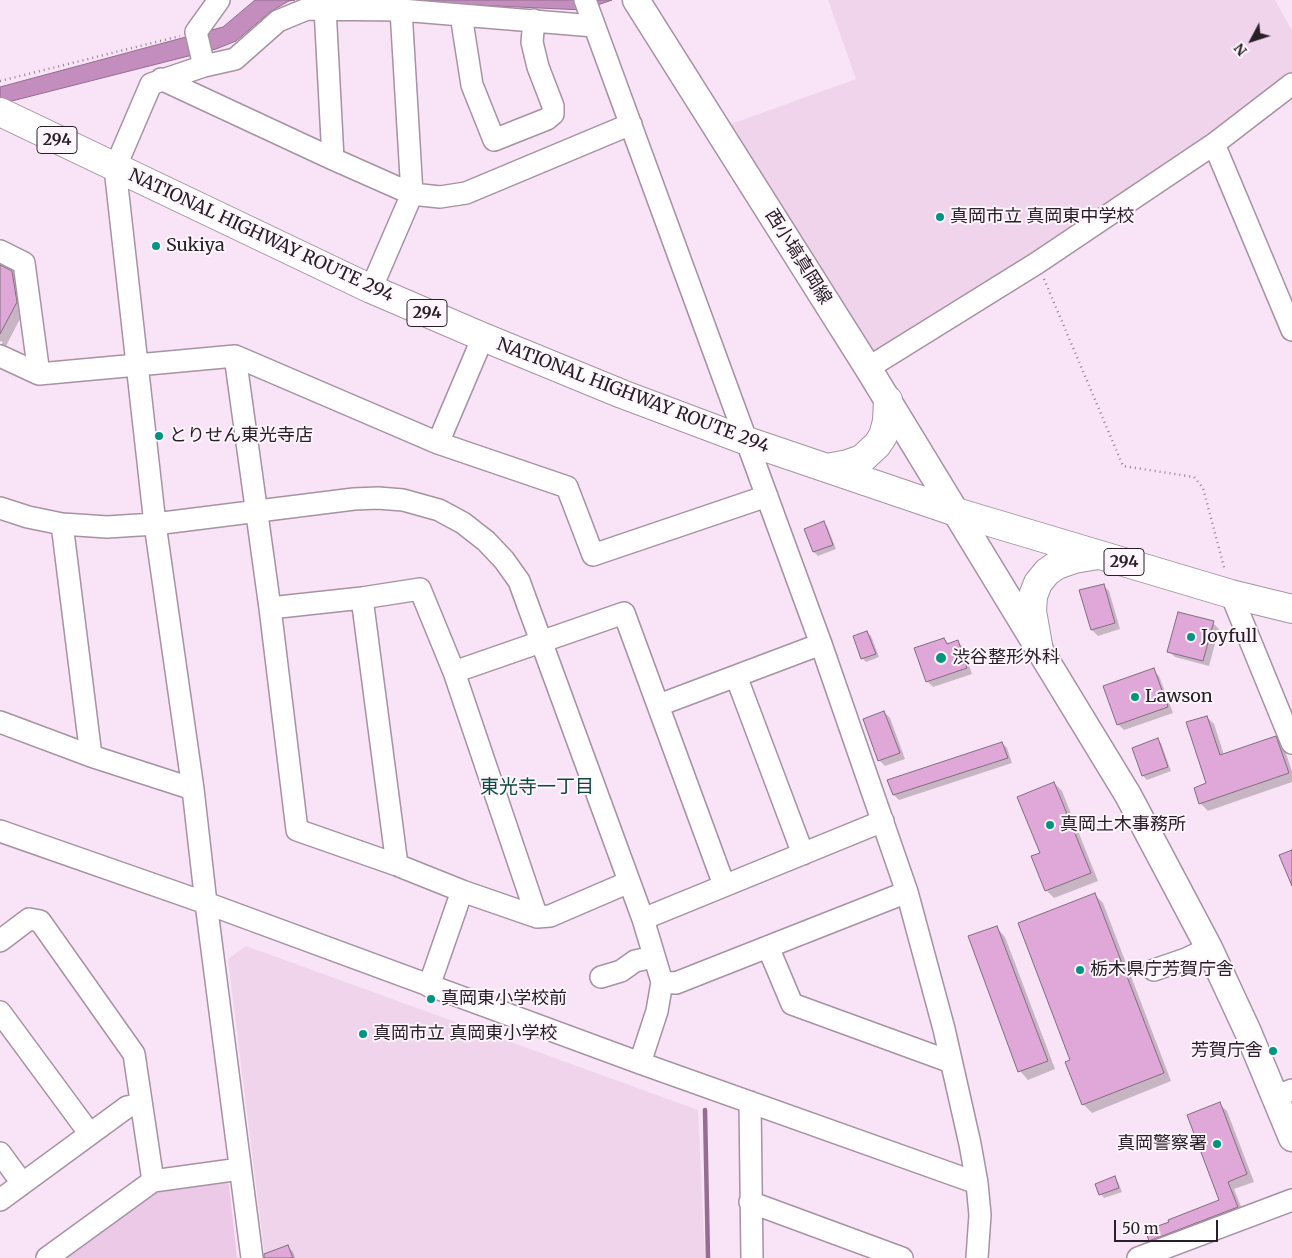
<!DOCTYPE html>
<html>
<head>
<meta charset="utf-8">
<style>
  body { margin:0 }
  #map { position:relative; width:1292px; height:1258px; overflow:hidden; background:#f9e3f6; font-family:Merriweather,serif }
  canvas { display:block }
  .north { position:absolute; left:1227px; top:15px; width:50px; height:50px; -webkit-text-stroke:4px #fef5fd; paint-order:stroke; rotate:230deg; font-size:14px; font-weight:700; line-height:20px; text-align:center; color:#282027 }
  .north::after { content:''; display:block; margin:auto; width:18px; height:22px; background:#282027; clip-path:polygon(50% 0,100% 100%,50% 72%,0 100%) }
  .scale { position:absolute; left:1114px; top:1220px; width:104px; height:22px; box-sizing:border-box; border:2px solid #282027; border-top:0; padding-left:6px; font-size:15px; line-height:18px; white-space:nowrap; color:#282027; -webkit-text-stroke:4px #fef5fd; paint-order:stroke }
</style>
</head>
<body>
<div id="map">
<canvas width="1292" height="1258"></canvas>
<div class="north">N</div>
<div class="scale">50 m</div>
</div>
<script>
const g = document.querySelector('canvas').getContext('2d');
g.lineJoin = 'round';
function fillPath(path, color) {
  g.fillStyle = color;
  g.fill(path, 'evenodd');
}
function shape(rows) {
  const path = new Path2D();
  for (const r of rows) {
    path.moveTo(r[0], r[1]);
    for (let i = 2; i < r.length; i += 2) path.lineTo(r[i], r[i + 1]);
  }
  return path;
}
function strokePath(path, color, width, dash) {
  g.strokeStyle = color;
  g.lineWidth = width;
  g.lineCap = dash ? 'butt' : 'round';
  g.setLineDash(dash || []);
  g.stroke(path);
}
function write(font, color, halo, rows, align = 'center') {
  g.font = font + ' Merriweather,"Noto Sans JP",serif';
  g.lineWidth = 4;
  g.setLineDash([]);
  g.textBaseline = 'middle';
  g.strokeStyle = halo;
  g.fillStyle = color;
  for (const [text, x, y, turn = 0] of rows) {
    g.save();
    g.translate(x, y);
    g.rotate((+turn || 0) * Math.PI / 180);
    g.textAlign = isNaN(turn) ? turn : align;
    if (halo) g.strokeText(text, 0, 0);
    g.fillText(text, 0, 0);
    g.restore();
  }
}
fillPath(shape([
  [828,0,1275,0,1292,31,1292,73,1222,133,873,355,731,124,856,79],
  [246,946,698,1110,705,1258,265,1258,228,959]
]), '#f0d4ec');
fillPath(shape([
  [222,1178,229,1185,237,1258,59,1258,152,1191]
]), '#eccae7');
const water = shape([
  [255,0,295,0,289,1,270,12,236,41,216,49,0,104,0,87,223,27,255,0],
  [367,0,612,0,583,10,367,0]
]);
fillPath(water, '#c38ebd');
strokePath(water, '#946d90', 1);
fillPath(shape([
  [0,266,12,272,20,281,24,311,5,348,0,346,3,342,0,341],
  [823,523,827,526,836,549,818,556,814,552,805,530],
  [1103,585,1109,591,1120,629,1098,636,1092,630],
  [1213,623,1219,629,1209,666,1175,657,1169,651],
  [867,632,871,636,879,657,866,662,862,658],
  [944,639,949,644,957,641,963,647,972,674,933,687,927,681],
  [1153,670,1159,676,1173,713,1124,730,1118,724],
  [884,712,890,718,905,759,885,766,879,760],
  [1207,717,1214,724,1224,755,1275,737,1283,745,1292,771,1292,782,1208,811,1200,803,1208,784],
  [1157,740,1161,743,1171,771,1147,780,1143,776,1133,748],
  [1002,743,1007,748,1012,763,899,800,894,795],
  [1054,783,1062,791,1098,881,1054,898,1046,890,1041,853],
  [1095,895,1103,903,1171,1081,1092,1113,1083,1104,1072,1061],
  [997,928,1005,937,1055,1069,1028,1080,1020,1071],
  [1219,1104,1227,1111,1254,1182,1234,1189,1244,1214,1157,1247,1150,1240,1160,1228,1221,1200],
  [1114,1178,1118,1182,1122,1192,1104,1198,1101,1194],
  [287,1246,293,1252,295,1258,272,1258]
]), '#0003');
strokePath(shape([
  [705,1110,708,1258]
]), '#946d90', 4.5);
const building = shape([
  [0,265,12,271,17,302,0,334,0,265],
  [824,521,833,545,813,552,804,529,824,521],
  [1104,584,1115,623,1091,630,1079,590,1104,584],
  [1178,612,1214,621,1203,661,1167,652,1178,612],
  [867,631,876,654,861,659,853,636,867,631],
  [944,638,947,644,958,640,967,668,926,682,914,648,944,638],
  [1154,668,1168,707,1117,725,1103,686,1154,668],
  [884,711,900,753,878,761,863,719,884,711],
  [1207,716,1220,755,1276,736,1289,773,1199,804,1194,788,1206,783,1186,722,1207,716],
  [1158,738,1168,767,1142,776,1132,748,1158,738],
  [1002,742,1008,758,893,795,887,780,1002,742],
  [1054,782,1091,873,1045,891,1031,856,1040,853,1017,797,1054,782],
  [1292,850,1292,886,1279,855,1292,850],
  [1095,893,1164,1073,1082,1105,1065,1062,1070,1060,1018,923,1095,893],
  [997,926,1048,1061,1018,1072,968,936,997,926],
  [1220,1102,1247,1174,1228,1182,1238,1207,1149,1241,1146,1232,1159,1228,1158,1226,1169,1222,1168,1220,1219,1200,1187,1115,1220,1102],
  [1115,1176,1119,1188,1099,1195,1095,1184,1115,1176],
  [288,1245,293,1258,264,1258,264,1254,288,1245]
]);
fillPath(building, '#dfa8d8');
strokePath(building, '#806d7d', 1);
const minor = shape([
  [585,0,821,644,907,892,944,1029,970,1144,977,1183,980,1215,977,1258],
  [325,8,333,159],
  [461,15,472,85,494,140,547,119,553,114,553,106,538,67,532,42,534,20],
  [204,66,196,32,219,0],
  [161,79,333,159,412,194,440,197,466,193,631,124],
  [1214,144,1292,330],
  [0,251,24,263,39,374],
  [371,289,412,194,401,10],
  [0,356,39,374,235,356,438,443,567,487,593,555,767,496],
  [235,356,270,608,297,830,397,865,462,891,537,917,550,916,629,882],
  [868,368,1037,263,1214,144,1292,84],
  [438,443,483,337],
  [0,508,28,517,62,524,107,527,155,524,354,499,378,498,403,500,439,510,463,523,486,541,504,560,519,581,643,919,662,982,657,1011,640,1063],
  [62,524,91,756],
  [1231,594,1292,743],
  [362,598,397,865],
  [270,608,362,598,420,589,454,672,537,917],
  [454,672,624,613,724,885],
  [736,676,803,854],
  [659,705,821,644],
  [0,722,91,756,193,789],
  [0,831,206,903,640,1063,977,1183],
  [643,919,883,821],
  [0,941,29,919,40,921,134,1054,153,1181],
  [768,947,792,1004,951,1062],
  [1154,970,1186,959,1209,948],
  [601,977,621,971,635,961,654,957],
  [662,982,676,983,907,892],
  [429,986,462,891],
  [0,1012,90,1134],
  [1276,1096,1292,1090],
  [750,1102,752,1258],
  [0,1153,22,1183],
  [0,1200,127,1107,141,1104],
  [750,1202,902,1258],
  [47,1258,153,1181,240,1169],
  [252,1258,206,903,193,789,155,524,115,168,151,84,204,66,235,59,278,21,307,9,401,10,594,26],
  [1138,1258,1292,1200]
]);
const major = shape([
  [636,0,868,368,1128,795,1209,948,1248,1032,1292,1138]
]);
const highway = shape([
  [0,112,371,289,483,337,622,394,747,441,956,512,1231,594,1292,609],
  [827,468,848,464,862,459,877,445,883,436,887,421,888,400],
  [1038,645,1032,611,1033,596,1038,583,1047,572,1057,565,1074,559,1098,555]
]);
strokePath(minor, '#a692a3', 24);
strokePath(major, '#a692a3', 29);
strokePath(highway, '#a692a3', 30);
strokePath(shape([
  [0,81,180,36],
  [1044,279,1123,466,1194,477,1203,488,1225,571]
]), '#938491', 2.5, [1, 4]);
strokePath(minor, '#fff', 21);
strokePath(major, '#fff', 26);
strokePath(highway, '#fff', 28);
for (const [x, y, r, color] of [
  [940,217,5,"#009483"],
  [156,246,5,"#009483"],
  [159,436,5,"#009483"],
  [1191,637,5,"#009483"],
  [941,658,6,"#009483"],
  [1135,697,5,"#009483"],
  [1050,825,5,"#009483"],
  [1080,970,5,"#009483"],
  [431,999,5,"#009483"],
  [363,1034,5,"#009483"],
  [1273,1051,5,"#009483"],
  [1217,1144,5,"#009483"]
]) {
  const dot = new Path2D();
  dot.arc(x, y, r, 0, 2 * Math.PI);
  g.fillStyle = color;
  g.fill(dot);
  strokePath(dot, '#fef5fd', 2);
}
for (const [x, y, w] of [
  [57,140,40],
  [427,313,40],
  [1124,562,40]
]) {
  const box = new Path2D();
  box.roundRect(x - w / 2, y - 13.5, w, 27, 4);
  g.fillStyle = '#fef5fd';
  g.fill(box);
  strokePath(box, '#282027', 1);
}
write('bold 16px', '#282027', null, [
  ["294",57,140],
  ["294",427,313],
  ["294",1124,562]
]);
write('18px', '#282027', '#fef5fd', [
  ["真岡市立 真岡東中学校",950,217],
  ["Sukiya",166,246],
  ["とりせん東光寺店",169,436],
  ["Joyfull",1201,637],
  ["渋谷整形外科",952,658],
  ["Lawson",1145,697],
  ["真岡土木事務所",1060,825],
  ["栃木県庁芳賀庁舎",1090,970],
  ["真岡東小学校前",441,999],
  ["真岡市立 真岡東小学校",373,1034],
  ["芳賀庁舎",1263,1051,"right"],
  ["真岡警察署",1207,1144,"right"]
], 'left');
write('18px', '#282027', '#fef5fd', [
  ["NATIONAL HIGHWAY ROUTE 294",261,236,25],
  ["西小塙真岡線",798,257,58],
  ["NATIONAL HIGHWAY ROUTE 294",633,396,21]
]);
write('19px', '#0f4a41', '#fef5fd', [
  ["東光寺一丁目",537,788]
]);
</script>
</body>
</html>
